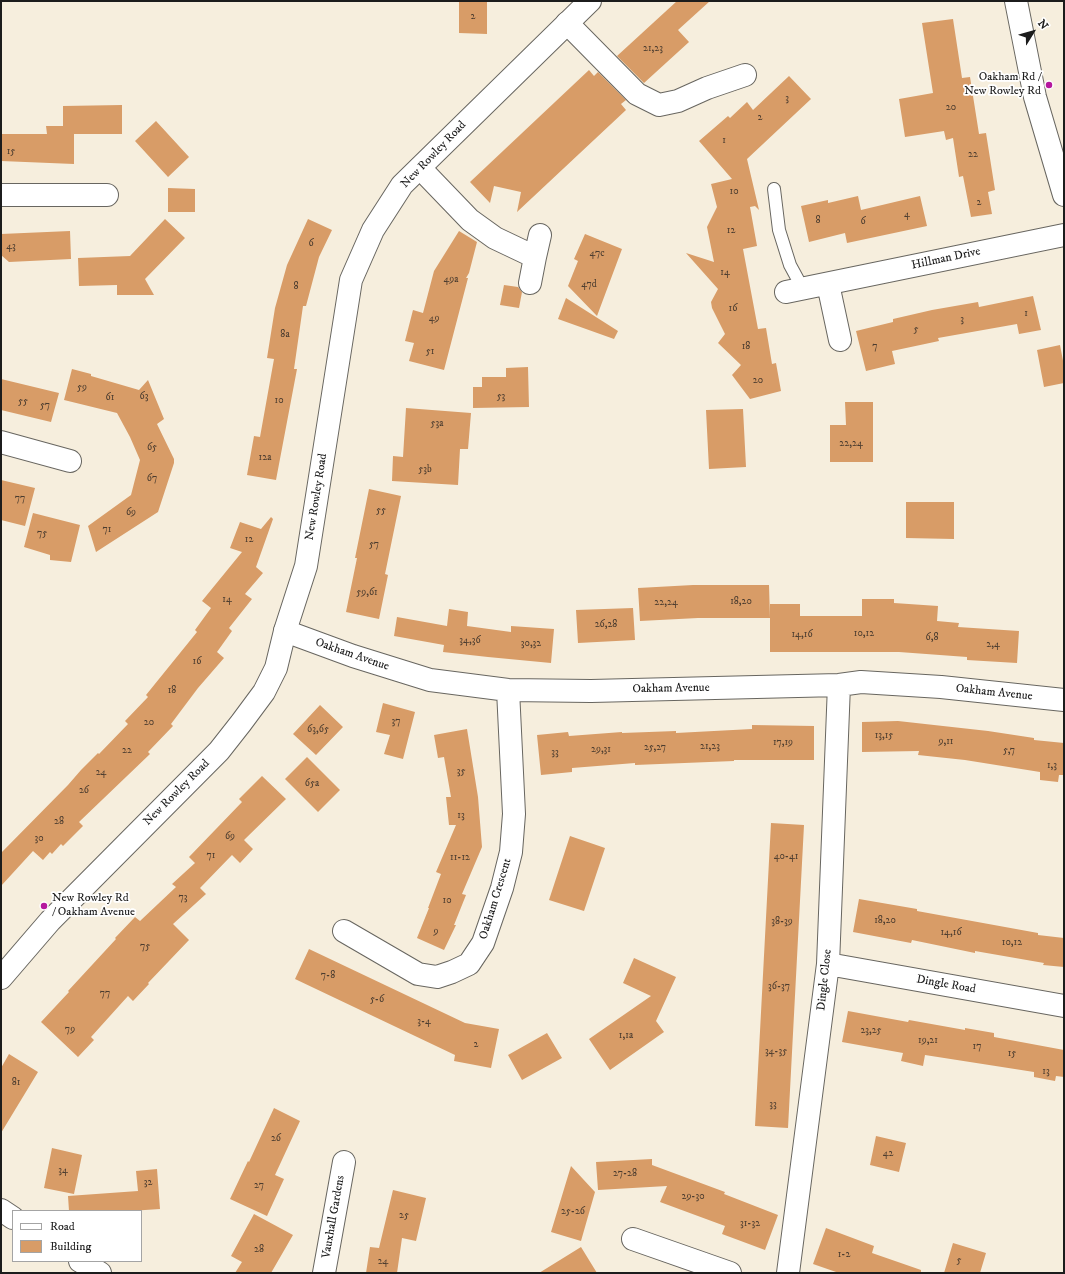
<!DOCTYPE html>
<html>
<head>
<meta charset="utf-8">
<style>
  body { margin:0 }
  #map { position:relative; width:1065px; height:1274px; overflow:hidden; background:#f6eedd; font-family:"IM FELL DW Pica",serif }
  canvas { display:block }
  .frame { position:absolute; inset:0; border:2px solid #1c1c1c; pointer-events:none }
  .legend { position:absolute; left:12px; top:1210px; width:130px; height:52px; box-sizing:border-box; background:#fff; border:1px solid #a4a4a4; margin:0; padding:5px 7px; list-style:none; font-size:12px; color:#1c1c1c }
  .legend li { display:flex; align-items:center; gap:8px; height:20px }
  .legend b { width:20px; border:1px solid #a4a4a4 }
  .north { position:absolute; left:1013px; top:12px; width:40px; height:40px; -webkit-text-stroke:3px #fff; paint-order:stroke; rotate:53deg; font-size:11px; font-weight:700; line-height:16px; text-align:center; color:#1c1c1c }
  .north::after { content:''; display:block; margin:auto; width:14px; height:18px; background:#1c1c1c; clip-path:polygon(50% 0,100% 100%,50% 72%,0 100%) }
</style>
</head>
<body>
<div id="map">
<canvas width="1065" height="1274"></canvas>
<div class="frame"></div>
<ul class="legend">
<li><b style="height:5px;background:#fff"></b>Road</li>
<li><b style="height:11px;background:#d89c67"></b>Building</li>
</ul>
<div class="north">N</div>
</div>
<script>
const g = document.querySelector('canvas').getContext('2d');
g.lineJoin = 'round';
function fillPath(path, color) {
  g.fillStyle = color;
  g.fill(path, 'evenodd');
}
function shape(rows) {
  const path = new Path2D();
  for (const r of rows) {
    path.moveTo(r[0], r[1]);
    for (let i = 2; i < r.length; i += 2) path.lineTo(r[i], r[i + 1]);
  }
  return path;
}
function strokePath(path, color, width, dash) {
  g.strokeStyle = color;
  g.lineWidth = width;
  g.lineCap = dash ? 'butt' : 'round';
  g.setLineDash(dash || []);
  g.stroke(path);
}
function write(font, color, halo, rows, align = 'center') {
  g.font = font + ' "IM FELL DW Pica",serif';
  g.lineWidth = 3.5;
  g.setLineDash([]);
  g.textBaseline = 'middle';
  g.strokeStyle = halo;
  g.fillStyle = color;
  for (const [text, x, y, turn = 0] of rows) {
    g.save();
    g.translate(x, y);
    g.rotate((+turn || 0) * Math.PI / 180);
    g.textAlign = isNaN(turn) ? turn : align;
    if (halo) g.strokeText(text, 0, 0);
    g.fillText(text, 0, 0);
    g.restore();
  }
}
fillPath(shape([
  [459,1,487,1,487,34,459,33],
  [677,1,710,1,678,30,689,42,644,83,617,56],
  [953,19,962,78,970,77,979,134,986,133,995,190,988,192,992,214,971,217,963,176,959,177,953,138,946,140,944,131,905,137,899,99,933,93,922,23],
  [589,70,594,76,598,72,626,100,621,104,626,110,517,212,521,192,494,186,490,203,470,182],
  [789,76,811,99,747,159,759,210,755,206,750,207,757,246,743,249,758,329,766,328,772,364,776,363,781,391,750,399,732,375,741,365,718,343,725,334,712,308,711,302,718,289,686,253,714,262,707,227,717,207,711,184,732,179,699,141,728,116,730,118,747,102,753,110],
  [122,105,122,134,74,134,74,164,1,161,1,134,47,134,46,126,63,126,63,106],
  [156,121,189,157,168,177,135,141],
  [168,188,195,189,195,212,168,212],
  [858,196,861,210,920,196,927,226,847,243,845,233,809,242,801,206,828,200,828,203],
  [165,219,185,238,145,279,154,295,117,295,117,285,79,286,78,258,130,256],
  [308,219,332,230,319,257,306,306,303,306,294,369,297,369,276,480,247,475,254,436,260,437,274,359,267,358,275,308,287,265],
  [70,231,71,259,9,262,1,255,1,234],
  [459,231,477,242,469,273,466,278,468,278,444,370,409,361,414,343,405,341,413,310,423,313,434,271],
  [585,234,622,249,597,316,568,286,578,261,574,259],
  [504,285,518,287,522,292,519,308,500,305],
  [1033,296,1041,330,1019,334,1017,324,938,338,939,341,892,351,895,364,866,371,856,331,893,322,893,319,932,310,978,302,979,307],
  [566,298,618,331,614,339,558,319],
  [1060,345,1064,366,1064,383,1044,387,1037,350],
  [528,367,529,407,473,408,473,387,482,387,482,377,506,377,506,368],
  [72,369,91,374,91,376,139,390,148,380,164,419,157,424,174,459,174,463,158,512,96,552,88,526,131,495,140,460,130,437,117,413,64,400],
  [1,379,59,393,51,422,1,410],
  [845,402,873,402,873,462,830,462,830,425,846,425],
  [406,408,471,413,468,449,460,449,458,485,392,481,393,456,403,457],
  [743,409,746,467,709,469,706,410],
  [1,480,35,488,25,526,1,520],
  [369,489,401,496,385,574,388,575,379,619,346,612,357,558,355,558],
  [906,502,954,502,954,539,906,538],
  [33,513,80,525,71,562,50,560,50,555,24,547],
  [271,517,273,519,256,567,263,573,245,594,252,599,229,628,232,631,217,652,224,658,198,688,171,724,173,726,148,752,150,754,79,822,83,826,63,846,61,844,52,854,50,852,43,860,33,851,1,886,1,853,68,785,81,770,98,753,99,754,128,724,125,721,148,697,146,695,197,632,195,630,211,608,202,601,242,552,230,548,240,522,261,529],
  [693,585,769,585,770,618,698,618,640,621,638,588],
  [862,599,894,599,894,603,938,606,937,621,959,623,958,627,1019,631,1017,663,967,660,967,657,899,652,770,652,770,604,800,604,800,616,862,616],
  [633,608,635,640,578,643,576,610],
  [449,609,468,612,467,626,511,632,511,626,554,629,551,663,488,657,443,652,444,645,394,636,397,617,447,626],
  [383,703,415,712,403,759,384,754,390,735,376,732],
  [320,705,343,727,316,755,293,734],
  [898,721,988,731,1034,738,1034,740,1064,743,1064,775,1059,775,1058,782,1040,780,1040,772,965,760,918,755,919,751,862,752,862,722],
  [752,725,814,726,814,760,734,760,734,761,635,765,635,763,572,768,572,772,541,775,537,735,568,732,569,736,622,732,622,733,676,731,676,733,752,729],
  [467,729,478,797,482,847,462,894,466,895,454,925,456,925,444,950,417,938,429,908,428,908,441,874,436,872,456,825,449,825,446,797,451,797,444,757,438,758,434,735],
  [307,757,340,790,318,812,285,779],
  [262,776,286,799,244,840,253,849,240,863,232,855,200,888,206,894,173,924,189,940,148,983,149,984,133,1001,128,996,91,1037,94,1040,78,1057,41,1022,69,992,68,991,116,939,115,938,135,917,140,921,176,887,172,884,195,863,189,857,242,802,239,799],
  [771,823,804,825,788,1128,755,1126],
  [570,836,605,848,584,911,549,900],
  [859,899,917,909,917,911,1038,933,1038,935,1064,938,1064,967,1043,965,1044,963,975,951,975,953,912,940,911,943,853,932],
  [309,949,465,1023,499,1029,491,1068,454,1061,455,1055,295,979],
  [634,958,676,977,656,1021,664,1032,610,1070,589,1039,651,996,623,983],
  [848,1011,908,1022,909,1020,965,1030,965,1028,994,1033,994,1037,1064,1050,1064,1077,1056,1076,1055,1081,1034,1077,1034,1072,925,1055,923,1066,901,1061,903,1053,842,1042],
  [547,1033,562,1058,522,1080,508,1055],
  [9,1054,38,1072,1,1133,1,1068],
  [274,1108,300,1121,275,1175,284,1179,267,1216,230,1199,248,1161,249,1162],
  [876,1136,906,1143,899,1172,870,1165],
  [52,1148,82,1155,74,1194,44,1188],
  [652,1159,652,1165,725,1192,724,1194,778,1215,765,1250,722,1234,725,1226,660,1202,667,1186,598,1190,596,1162],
  [571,1166,595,1192,581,1241,551,1232],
  [157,1169,160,1209,130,1211,69,1211,68,1196,138,1191,136,1171],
  [393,1190,426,1198,416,1241,402,1238,397,1273,366,1273,370,1247,379,1248],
  [254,1214,293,1235,271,1273,235,1273,242,1262,231,1256],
  [826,1228,874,1246,872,1253,921,1270,921,1273,839,1273,813,1264],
  [953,1243,986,1253,980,1273,944,1273],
  [581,1247,597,1273,539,1273]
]), '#d89c67');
const lane = shape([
  [774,189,779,230,790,265,803,289]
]);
const street = shape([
  [567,23,637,94,659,105,678,101,707,88,745,75],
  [420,168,470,220,495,238,535,257,540,235],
  [1,195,107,195],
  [530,283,535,257],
  [828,284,840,340],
  [786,292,1064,235],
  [1,442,70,461],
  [285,631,353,656,430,680,508,690,591,691,839,685,861,682,941,687,1064,700],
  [344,931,418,974,437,977,452,972,469,964,483,943,502,888,511,852,514,814,508,690],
  [828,964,1064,1006],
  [1,1210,13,1218],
  [633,1239,730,1273],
  [80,1261,100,1273],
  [324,1273,344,1162],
  [788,1273,828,964,839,685]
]);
const secondary = shape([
  [1016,1,1035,97,1064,195],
  [1,978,50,921,219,751,241,723,264,692,276,668,285,631,306,566,351,280,373,230,402,185,590,1]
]);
strokePath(lane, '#686660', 14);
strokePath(street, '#686660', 24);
strokePath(secondary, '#686660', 24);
strokePath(lane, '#fff', 12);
strokePath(street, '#fff', 22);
strokePath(secondary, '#fff', 22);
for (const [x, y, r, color] of [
  [1049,85,4,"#b5179e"],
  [44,906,4,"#b5179e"]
]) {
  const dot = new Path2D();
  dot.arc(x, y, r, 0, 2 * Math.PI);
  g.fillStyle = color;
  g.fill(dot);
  strokePath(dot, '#fff', 1.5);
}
write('10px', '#4b3c2f', null, [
  ["2",473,17],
  ["21,23",653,49],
  ["3",787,99],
  ["20",951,108],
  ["2",760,118],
  ["1",724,141],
  ["15",11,152],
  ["22",973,155],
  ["10",734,192],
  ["2",979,203],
  ["4",907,215],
  ["8",818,221],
  ["6",863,222],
  ["12",731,231],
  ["6",311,244],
  ["43",11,247],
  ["47c",597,254],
  ["14",725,273],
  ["49a",451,280],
  ["47d",589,285],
  ["8",296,287],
  ["16",733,309],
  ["1",1026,314],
  ["49",434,319],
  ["3",962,320],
  ["5",916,330],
  ["8a",285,335],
  ["18",746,347],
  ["7",875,347],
  ["51",430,352],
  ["20",758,381],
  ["59",82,388],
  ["63",144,397],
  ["53",501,397],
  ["61",110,398],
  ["10",279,401],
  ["55",23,402],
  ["57",45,406],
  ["53a",437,424],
  ["22,24",851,444],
  ["65",152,448],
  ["12a",265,458],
  ["53b",425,470],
  ["67",152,479],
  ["77",20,499],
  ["55",381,511],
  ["69",131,513],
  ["71",107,530],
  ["75",42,534],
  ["12",249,540],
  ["57",374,545],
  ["59,61",367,593],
  ["14",227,600],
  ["18,20",741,602],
  ["22,24",666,603],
  ["26,28",606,625],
  ["10,12",864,634],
  ["14,16",802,635],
  ["6,8",932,638],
  ["34,36",470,641],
  ["30,32",531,644],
  ["2,4",993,645],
  ["16",197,662],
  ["18",172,691],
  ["37",396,722],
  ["20",149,723],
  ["63,65",318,730],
  ["13,15",884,736],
  ["9,11",946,742],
  ["17,19",783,743],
  ["21,23",710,747],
  ["25,27",655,748],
  ["29,31",601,750],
  ["22",127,751],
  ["5,7",1009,751],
  ["33",555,753],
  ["1,3",1052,766],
  ["35",461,772],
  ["24",101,773],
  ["65a",312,784],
  ["26",84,791],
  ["13",461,816],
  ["28",59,822],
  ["69",230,837],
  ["30",39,839],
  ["71",211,856],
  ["40-41",786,857],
  ["11-12",460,858],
  ["73",183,898],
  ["10",447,901],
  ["18,20",885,921],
  ["38-39",782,922],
  ["9",436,932],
  ["14,16",951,933],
  ["10,12",1012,943],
  ["75",145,947],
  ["7-8",328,976],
  ["36-37",779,987],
  ["77",105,994],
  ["5-6",377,1000],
  ["3-4",424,1022],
  ["79",70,1030],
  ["23,25",871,1031],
  ["1,1a",626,1036],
  ["19,21",928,1041],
  ["2",476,1045],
  ["17",977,1047],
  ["34-35",776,1052],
  ["15",1012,1054],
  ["13",1046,1072],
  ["81",16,1083],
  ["33",773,1105],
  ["26",276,1139],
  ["42",888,1154],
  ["34",63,1171],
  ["27-28",625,1174],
  ["32",148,1183],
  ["27",259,1186],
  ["29-30",693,1197],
  ["25-26",573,1212],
  ["25",404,1216],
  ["31-32",750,1224],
  ["28",259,1250],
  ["1-2",844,1255],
  ["5",959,1261],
  ["24",383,1262]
]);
write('12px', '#1c1c1c', '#fff', [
  ["Oakham Rd /",1041,78],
  ["New Rowley Rd",1041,92],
  ["New Rowley Rd",52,899,"left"],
  ["/ Oakham Avenue",52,913,"left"]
], 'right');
write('12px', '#1c1c1c', '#fff', [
  ["New Rowley Road",434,155,-46],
  ["Hillman Drive",946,259,-12],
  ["New Rowley Road",317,497,-81],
  ["Oakham Avenue",352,655,19],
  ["Oakham Avenue",671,689,-1],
  ["Oakham Avenue",994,693,6],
  ["New Rowley Road",177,793,-45],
  ["Oakham Crescent",496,899,-73],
  ["Dingle Close",825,980,-84],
  ["Dingle Road",946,985,10],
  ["Vauxhall Gardens",334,1217,-80]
]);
</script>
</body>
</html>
